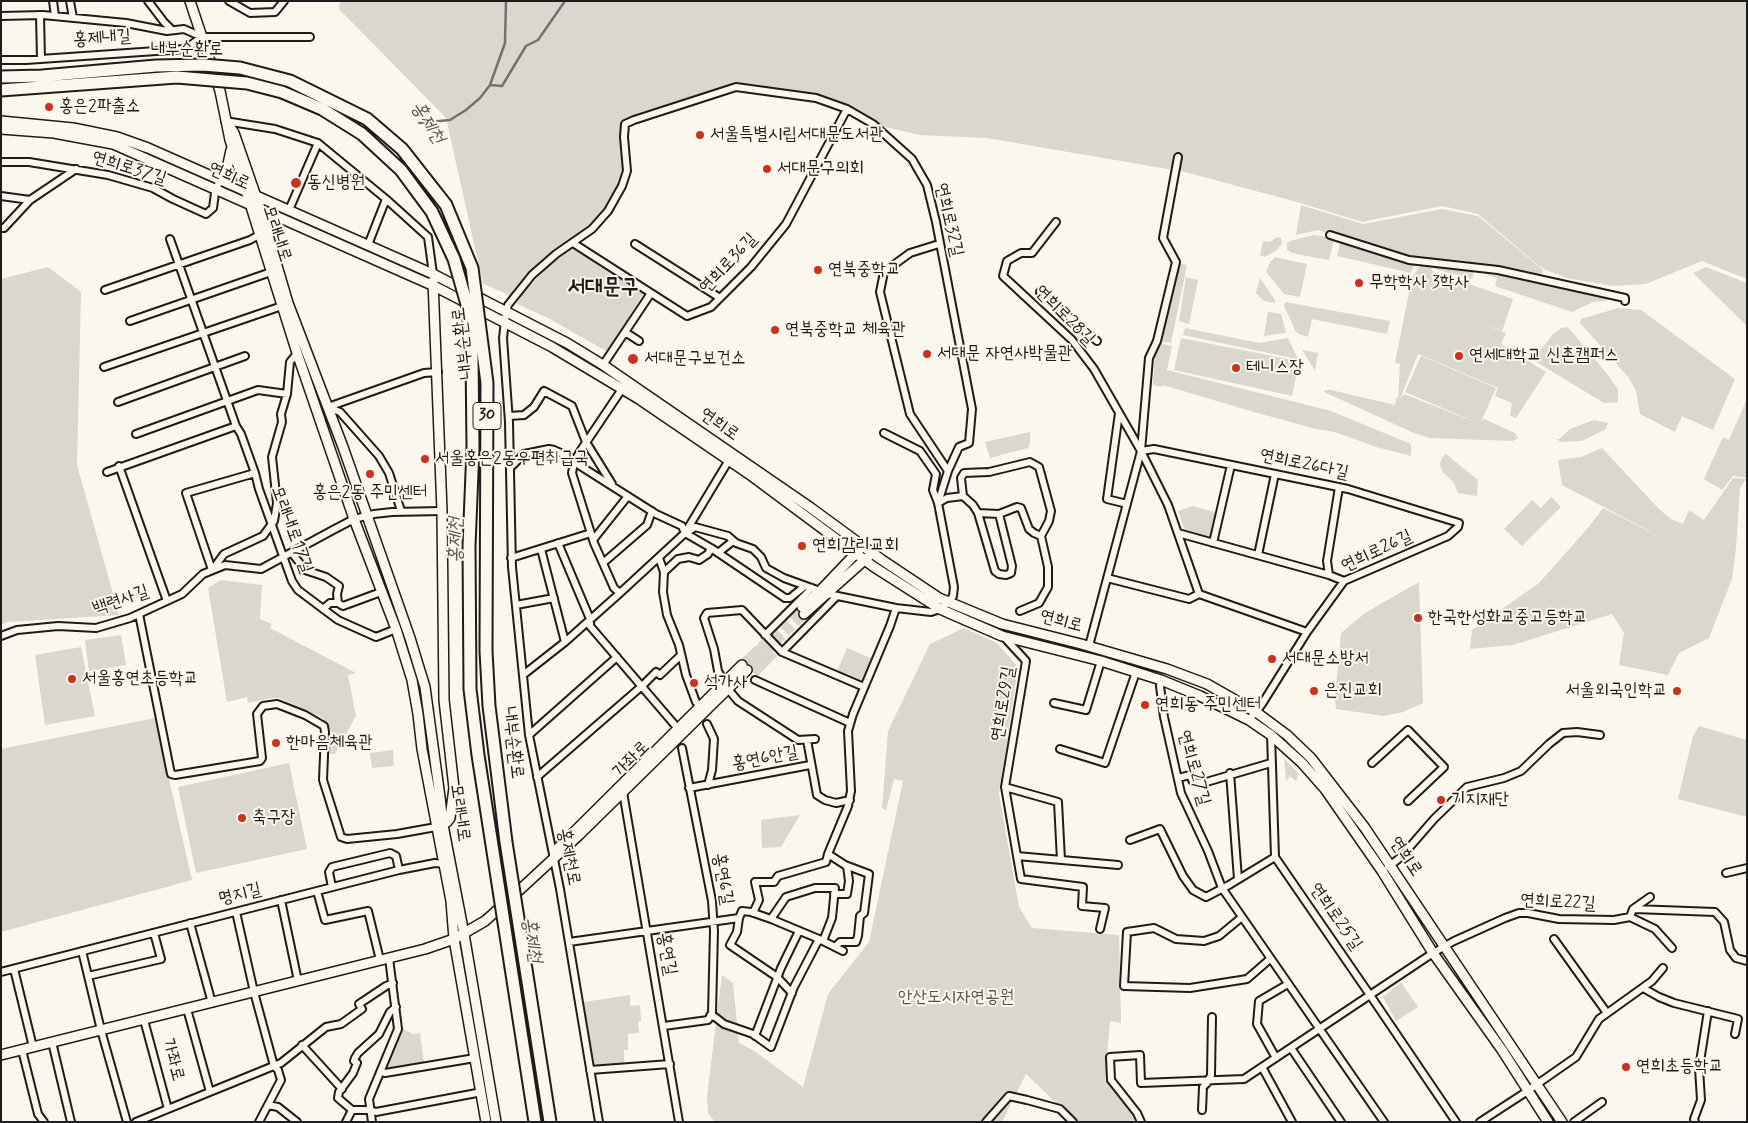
<!DOCTYPE html>
<html>
<head>
<meta charset="utf-8">
<style>
  body { margin:0 }
  #map { position:relative; width:1748px; height:1123px; overflow:hidden; background:#fbf7ec; font-family:Mynerve,sans-serif }
  canvas { display:block }
  .frame { position:absolute; inset:0; border:2px solid #1c1c1c; pointer-events:none }
</style>
</head>
<body>
<div id="map">
<canvas width="1748" height="1123"></canvas>
<div class="frame"></div>
</div>
<script>
const g = document.querySelector('canvas').getContext('2d');
g.lineJoin = 'round';
function fillPath(path, color) {
  g.fillStyle = color;
  g.fill(path, 'evenodd');
}
function shape(rows) {
  const path = new Path2D();
  for (const r of rows) {
    path.moveTo(r[0], r[1]);
    for (let i = 2; i < r.length; i += 2) path.lineTo(r[i], r[i + 1]);
  }
  return path;
}
function strokePath(path, color, width, dash) {
  g.strokeStyle = color;
  g.lineWidth = width;
  g.lineCap = dash ? 'butt' : 'round';
  g.setLineDash(dash || []);
  g.stroke(path);
}
function write(font, color, halo, rows, align = 'center') {
  g.font = font + ' Mynerve,"Poor Story",sans-serif';
  g.lineWidth = 4;
  g.setLineDash([]);
  g.textBaseline = 'middle';
  g.strokeStyle = halo;
  g.fillStyle = color;
  for (const [text, x, y, turn = 0] of rows) {
    g.save();
    g.translate(x, y);
    g.rotate((+turn || 0) * Math.PI / 180);
    g.textAlign = isNaN(turn) ? turn : align;
    if (halo) g.strokeText(text, 0, 0);
    g.fillText(text, 0, 0);
    g.restore();
  }
}
fillPath(shape([
  [340,1,1747,1,1747,279,1702,261,1646,284,1613,286,1567,278,1546,270,1538,265,1478,214,1442,206,1362,222,1297,202,1185,172,987,138,919,135,873,124,816,98,736,87,625,124,627,171,599,222,557,254,514,297,483,284,446,118,339,9],
  [1301,205,1363,224,1442,209,1478,216,1543,270,1540,277,1409,258,1318,230,1296,235],
  [1313,235,1329,237,1334,240,1329,260,1296,254,1290,252,1287,249,1287,243,1290,241],
  [1277,237,1281,238,1282,243,1277,250,1265,257,1260,255,1263,241,1270,242],
  [1340,243,1414,265,1411,273,1337,256],
  [575,247,644,292,608,352,548,318,517,304,523,293,559,255],
  [1275,257,1307,264,1300,297,1284,294,1266,272,1270,262],
  [1178,263,1187,265,1171,343,1159,341],
  [1422,264,1429,265,1433,271,1422,305,1433,272,1513,299,1502,331,1478,323,1506,333,1501,344,1546,372,1516,418,1510,416,1512,403,1495,396,1498,388,1418,354,1400,399,1404,394,1480,424,1405,392,1421,356,1496,388,1481,422,1484,419,1515,433,1518,438,1513,441,1430,438,1414,433,1324,392,1325,390,1331,390,1395,405,1396,398,1398,398,1400,364,1395,363,1412,277],
  [1432,265,1475,269,1472,279,1435,269],
  [48,267,81,292,77,465,119,615,7,622,1,625,1,279],
  [1706,267,1747,283,1747,326,1693,273],
  [1477,271,1499,272,1609,297,1609,300,1593,302,1572,312,1495,286,1497,278],
  [1186,277,1198,280,1189,324,1179,321],
  [1260,278,1275,300,1275,303,1264,301,1256,293],
  [1285,302,1390,321,1387,334,1312,319,1308,337,1301,335,1296,332,1284,306],
  [1618,308,1641,310,1735,379,1713,430,1682,416,1675,432,1640,414,1636,391,1629,378,1580,323,1581,319],
  [1268,312,1281,314,1286,333,1264,336],
  [1568,327,1608,375,1618,389,1618,402,1604,403,1533,360,1553,334,1561,328],
  [1185,328,1259,343,1288,338,1299,361,1292,358,1183,335],
  [1181,338,1293,360,1297,362,1298,367,1292,396,1174,370],
  [1159,343,1172,346,1167,370,1331,411,1411,444,1411,456,1376,447,1335,432,1316,429,1254,412,1163,385,1163,387,1153,385,1155,352],
  [1302,350,1318,353,1315,371],
  [1747,399,1747,478,1733,476,1722,490,1704,479,1723,437,1729,440],
  [1594,420,1608,423,1606,429,1582,441,1561,442,1556,439,1559,439,1570,429],
  [1030,432,1030,443,1028,448,990,458,985,442],
  [1602,448,1659,509,1671,519,1683,524,1689,510,1704,520,1733,478,1746,479,1740,488,1736,548,1732,579,1709,638,1679,653,1668,675,1619,665,1624,633,1612,614,1513,645,1470,649,1472,630,1539,583,1587,529,1603,508,1672,543,1562,485,1558,460,1581,457],
  [1446,454,1478,480,1477,496,1458,493,1454,483,1442,471,1440,464,1442,458],
  [1551,497,1561,507,1522,546,1504,529,1532,500,1541,508],
  [1193,506,1217,513,1211,539,1185,531,1178,511],
  [221,580,262,585,260,619,272,624,270,628,356,673,348,675,356,716,335,754,327,753,332,733,323,718,279,698,272,698,248,703,247,697,227,702,208,588],
  [1419,582,1423,703,1403,712,1384,716,1336,709,1335,698,1341,633,1365,613],
  [964,628,997,643,1018,667,999,794,1019,907,1032,928,1119,935,1121,1023,1110,1021,1105,1079,1136,1116,1132,1122,1076,1122,1026,1074,1002,1122,715,1122,708,1113,707,1096,722,975,733,983,739,1043,756,1052,803,1087,828,994,869,942,903,781,894,779,886,810,882,808,888,731,930,644],
  [121,635,126,665,89,671,85,640],
  [763,640,777,656,757,677,741,659],
  [81,647,95,716,45,725,35,655],
  [847,648,873,659,862,683,837,671],
  [155,718,192,880,1,932,1,749],
  [1699,726,1747,740,1747,817,1678,799,1693,736],
  [393,750,394,766,372,768,370,753],
  [1284,758,1299,774,1296,781,1290,776,1286,781],
  [289,763,307,849,196,873,178,787],
  [800,815,781,847,762,848,761,820],
  [1401,982,1418,1007,1396,1021,1383,997],
  [630,995,630,1006,640,1005,641,1021,638,1022,639,1033,628,1034,628,1050,624,1050,624,1063,597,1065,594,1064,589,1054,584,1002],
  [401,1028,413,1034,420,1033,424,1063,388,1069,386,1067]
]), '#dad7ce');
fillPath(shape([
  [413,150,424,160,452,201,466,230,491,326,497,422,493,611,498,711,560,1122,531,1122,481,803,465,544,468,384,466,345,460,299,450,264,442,245,439,227,422,165]
]), '#fbf7ec');
strokePath(shape([
  [490,85,502,86,526,46,538,40,565,1],
  [419,123,450,120,466,110,480,98,490,85,505,43,506,1]
]), '#74726e', 2.5);
strokePath(shape([
  [742,665,802,607],
  [747,670,804,614]
]), '#dad6cd', 9, [9, 4.5]);
const street = shape([
  [53,1,55,16],
  [70,1,73,18],
  [148,1,164,22,171,29],
  [229,1,250,13,275,12,284,1],
  [40,15,41,59],
  [1,16,43,15,126,23,167,31,184,29,202,37,310,37],
  [1,60,26,60,185,49,202,37],
  [225,121,275,129,318,143,386,199,428,237,433,274],
  [1,162,29,162,108,175,153,188,173,199,206,214,213,208,215,193,220,179],
  [1,196,30,200],
  [289,210,318,143],
  [1056,222,1032,253,1021,253,1007,261,1003,276,1072,340,1094,369,1141,451,1168,505,1199,594,1307,632],
  [1,228,4,228,30,200,76,169],
  [1330,235,1409,260,1498,270,1625,298,1625,301],
  [170,239,236,426,241,434,255,473,259,489,292,581,298,590,338,620,376,637,396,629],
  [573,243,651,293],
  [635,244,720,298],
  [939,244,910,253,884,272,880,292,910,414,948,471],
  [368,245,386,199],
  [105,290,250,240,259,235],
  [1040,292,1097,341],
  [130,321,271,272],
  [625,332,639,341],
  [603,365,651,293,687,316,711,307,751,267,786,224,847,109],
  [104,367,282,306],
  [118,402,245,356],
  [328,407,340,412,379,456,389,473,401,511],
  [328,407,424,373,438,372],
  [1119,413,1107,499,1127,504],
  [509,416,524,415,534,407,544,391,572,406,586,442,612,484],
  [884,433,920,451,936,474,933,490,938,503,947,498,963,496,961,478,964,473,989,472,1030,462,1039,467,1051,511,1049,521,1041,536,1048,567,1048,587,1039,603,1020,611],
  [136,434,258,390,287,394],
  [1141,451,1154,449,1348,489,1459,523,1458,527,1448,536,1344,581,1307,632,1262,704,1249,720],
  [119,466,167,601],
  [510,468,524,454,549,449,554,450,570,457,574,462,656,514,682,526,685,533],
  [107,472,236,426],
  [963,496,973,505,978,513,995,571,999,574,1006,575,1011,573,1012,566,999,514,978,513],
  [999,514,1017,507,1021,508,1029,529,1034,533,1041,536],
  [685,533,711,548,785,598,790,598,805,586],
  [686,533,695,527,728,536,736,543,753,549,761,557,766,568,784,578,820,591],
  [1178,533,1329,575,1344,581],
  [593,540,628,496],
  [558,543,590,619,590,626,674,724],
  [1213,543,1231,465],
  [541,549,565,642],
  [292,553,305,570,326,577,339,586,337,594,338,603],
  [718,553,733,541],
  [1258,555,1275,474],
  [511,558,591,533],
  [659,558,664,572,663,592,667,615,679,645,686,675,696,702],
  [603,563,647,525,652,511],
  [213,569,224,554,263,536,274,521,277,503,272,457,282,422,281,414,287,394,290,362,298,352],
  [212,570,186,493,255,473],
  [664,572,678,559,689,557,699,560,708,554,711,548],
  [1329,575,1327,561,1339,487],
  [1107,578,1189,599,1199,594],
  [620,593,614,588,594,543,572,473,574,462,581,450,622,389],
  [516,605,554,598],
  [323,609,330,603,338,603,343,606,381,592],
  [139,614,171,774,175,775,260,761,262,758,257,714,263,706,277,704,305,715,324,726,325,732,323,780,341,837,347,839,397,834,436,827],
  [765,635,812,588],
  [1,636,17,630,58,626,96,628,130,618,182,594,203,574,225,565,261,569,333,530,354,519,374,514,392,512,442,511],
  [1004,637,1026,661,1005,787,1021,879,1083,887,1082,906,1105,908,1100,929],
  [1089,646,1141,451,1149,358,1157,341,1176,262,1163,238,1178,157],
  [782,652,836,597],
  [523,675,565,642,620,593,685,533,729,460],
  [755,680,850,723],
  [1161,680,1160,686,1164,717,1181,793,1208,851,1222,888,1384,1122],
  [725,683,718,671,714,649,704,618,707,613,742,610,782,652,864,687],
  [728,689,738,701,798,740,815,739],
  [1054,703,1086,710,1101,661],
  [707,724,714,739,712,770,708,785],
  [529,735,617,657],
  [1271,735,1275,857,1370,995,1456,1122],
  [807,740,817,795,825,800,836,803,850,800],
  [1060,749,1105,763,1136,672],
  [1372,763,1408,730,1444,767,1408,801],
  [1230,773,1238,879],
  [537,777,642,686,656,672,660,675,681,655],
  [1178,778,1190,775,1193,782,1203,783,1271,763],
  [1005,787,1058,802,1061,860],
  [689,788,810,765],
  [623,792,679,1122],
  [1130,840,1160,829,1183,876,1193,890,1206,897,1229,885,1275,857],
  [828,854,845,865,869,874,864,913,860,916,858,936,856,942,840,942,835,947],
  [1017,856,1118,865],
  [1388,867,1401,857,1434,819,1467,787,1504,778,1521,771,1549,744,1563,733,1577,732,1600,735],
  [1726,873,1747,868],
  [332,887,329,872,332,867,390,853,396,856,399,870],
  [317,891,325,920,368,911,380,960],
  [834,894,847,894,849,881,847,866],
  [281,900,298,981],
  [1634,909,1715,912,1724,922,1730,950,1736,958,1747,961],
  [236,912,254,992,274,1066,278,1070,281,1080,259,1122],
  [753,913,759,900,755,882,774,882,778,876,826,862,828,854,848,806,851,791,848,731,853,714,890,626,896,608],
  [1242,917,1219,936,1204,941,1176,939,1154,928,1127,932,1124,986,1190,988,1247,979,1270,959],
  [1630,917,1655,929,1672,948],
  [771,919,786,897,815,888,835,888,832,918,823,941],
  [190,923,212,1003],
  [1554,939,1607,1013],
  [569,942,739,918],
  [82,951,101,1030,127,1122],
  [14,969,33,1047],
  [1,972,399,870,435,863,444,864],
  [88,976,161,959,154,933],
  [1643,988,1659,997,1674,1003,1738,1019,1735,1034],
  [792,993,777,977,730,945,737,932,739,918,742,911,751,912,771,919,819,939,843,951],
  [396,1007,390,1012,379,1034,358,1053,355,1058,354,1061,357,1063,353,1073,339,1092,338,1098,352,1110,370,1110,376,1112,482,1092],
  [187,1009,210,1092],
  [710,1016,715,1017,724,1024,753,1034,771,1047,794,987,819,939],
  [144,1020,168,1109],
  [664,1026,708,1020,712,1013,714,931,712,901,682,748],
  [755,1036,781,968,799,931],
  [52,1042,71,1122],
  [302,1045,342,1089],
  [1291,1048,1341,1122],
  [22,1050,38,1114,44,1122],
  [1276,1058,1257,1024,1259,1001,1288,984],
  [1262,1067,1292,1122],
  [590,1070,670,1064],
  [381,1071,385,1073,475,1058],
  [268,1105,278,1107,297,1122],
  [1202,1110,1203,1087,1208,1082,1211,1075,1212,1017],
  [136,1122,281,1063,326,1027,341,1024,362,1009,359,1004,386,986,393,983],
  [346,1122,352,1110],
  [372,1122,369,1099,398,1029,389,958],
  [599,1122,560,889,529,735,512,567,509,422,503,338,506,312,508,305,532,275,556,254,592,229,608,211,622,186,627,171,624,137,625,124,634,120,736,87,816,98,847,109,873,124,912,159,927,185,936,222,972,409,969,443,959,447,948,471,938,503,954,587,953,596,949,602,940,609,931,612,896,608,828,594],
  [986,1122,1009,1096,1027,1100,1060,1109,1073,1122],
  [1141,1122,1137,1113,1111,1080,1110,1057,1140,1055,1141,1083,1244,1079,1433,953,1454,941,1505,918,1519,913,1528,913,1559,919,1614,920,1630,917,1633,909,1650,897],
  [1480,1122,1523,1094,1576,1057,1599,1019,1652,981,1663,968],
  [1574,1122,1602,1102],
  [1695,1122,1694,1119,1701,1100,1699,1068,1708,1011]
]);
const secondary = shape([
  [190,1,220,91,230,140,297,353,354,519,396,629,412,680,418,714,422,749,451,901,454,939,486,1122],
  [1,121,73,128,117,137,148,148,433,274,567,343,603,365,811,508,882,560,939,598,1002,624,1081,644,1167,669,1207,684,1256,712,1287,735,1311,758,1365,828,1562,1122],
  [230,127,234,133,260,208,288,303,343,447,410,638,425,687,440,797,443,825,464,934,496,1122],
  [1,129,54,133,113,144,434,286,552,347,639,399,749,474,874,567,940,609,1002,636,1101,661,1161,680,1200,696,1249,720,1271,735,1302,763,1325,789,1382,871,1433,953,1502,1050,1548,1122],
  [220,179,227,169,231,150],
  [433,281,442,511,444,700,454,788,450,818,447,822,439,826],
  [802,607,820,591,860,549],
  [804,614,869,556],
  [558,848,742,665],
  [1,1055,425,949,454,939,485,921,512,897,579,835,747,670]
]);
strokePath(street, '#1c1c1c', 10);
strokePath(secondary, '#1c1c1c', 12);
strokePath(street, '#fbf7ec', 6);
strokePath(secondary, '#fbf7ec', 9);
const highwayBridge = shape([
  [1,77,42,76,156,66,203,65,240,68,290,81,367,119,402,149,446,205,472,268,487,383,486,651,489,706,506,842,550,1122],
  [1,90,177,77,247,83,282,92,322,109,362,134,401,170,432,212,454,259,468,308,472,354,473,448,469,546,470,689,478,755,535,1122]
]);
strokePath(highwayBridge, '#1c1c1c', 15, []);
strokePath(highwayBridge, '#fbf7ec', 11);
for (const [x, y, r, color] of [
  [49,107,5,"#c8321e"],
  [700,135,5,"#c8321e"],
  [767,169,5,"#c8321e"],
  [296,183,6,"#c8321e"],
  [818,270,5,"#c8321e"],
  [1359,283,5,"#c8321e"],
  [775,330,5,"#c8321e"],
  [927,354,5,"#c8321e"],
  [1459,356,5,"#c8321e"],
  [633,359,6,"#c8321e"],
  [1236,368,5,"#c8321e"],
  [425,459,5,"#c8321e"],
  [370,474,5,"#c8321e"],
  [802,546,5,"#c8321e"],
  [1418,618,5,"#c8321e"],
  [1272,659,5,"#c8321e"],
  [72,679,5,"#c8321e"],
  [694,683,5,"#c8321e"],
  [1314,691,5,"#c8321e"],
  [1677,691,5,"#c8321e"],
  [1145,705,5,"#c8321e"],
  [276,743,5,"#c8321e"],
  [1441,800,5,"#c8321e"],
  [242,818,5,"#c8321e"],
  [1626,1067,5,"#c8321e"]
]) {
  const dot = new Path2D();
  dot.arc(x, y, r, 0, 2 * Math.PI);
  g.fillStyle = color;
  g.fill(dot);
  strokePath(dot, '#fbf7ec', 2);
}
for (const [x, y, w] of [
  [487,416,28]
]) {
  const box = new Path2D();
  box.roundRect(x - w / 2, y - 13.5, w, 27, 4);
  g.fillStyle = '#fbf7ec';
  g.fill(box);
  strokePath(box, '#1c1c1c', 1);
}
write('bold 16px', '#1c1c1c', null, [
  ["30",487,416]
]);
write('18px', '#1c1c1c', '#fbf7ec', [
  ["홍제내길",102,39,-4],
  ["내부순환로",187,50],
  ["연희로37길",129,169,17],
  ["연희로",229,177,24],
  ["연희로32길",948,220,77],
  ["모래내로",276,234,72],
  ["연희로36길",729,264,-47],
  ["연희로28길",1064,316,45],
  ["내부순환로",464,343,-97],
  ["연희로",719,425,35],
  ["연희로26다길",1304,465,12],
  ["모래내로17길",291,530,70],
  ["연희로26길",1377,552,-25],
  ["백련사길",121,601,-19],
  ["연희로",1061,622,15],
  ["연희로29길",1004,704,-81],
  ["내부순환로",512,743,83],
  ["홍연6안길",765,759,-11],
  ["가좌로",632,760,-45],
  ["연희로27길",1193,768,74],
  ["모래내로",459,813,82],
  ["홍제천로",568,857,79],
  ["연희로",1405,857,56],
  ["홍연6길",722,879,80],
  ["명지길",240,895,-14],
  ["연희로22길",1558,903,3],
  ["연희로25길",1335,917,55],
  ["홍연길",666,954,80],
  ["가좌로",172,1060,75]
]);
write('18px', '#1c1c1c', '#fbf7ec', [
  ["홍은2파출소",59,107],
  ["서울특별시립서대문도서관",710,135],
  ["서대문구의회",777,169],
  ["동신병원",307,183],
  ["연북중학교",828,270],
  ["무학학사 3학사",1369,283],
  ["연북중학교 체육관",785,330],
  ["서대문 자연사박물관",937,354],
  ["연세대학교 신촌캠퍼스",1469,356],
  ["서대문구보건소",644,359],
  ["테니스장",1246,368],
  ["서울홍은2동우편취급국",435,459],
  ["홍은2동 주민센터",370,493,"center"],
  ["연희감리교회",812,546],
  ["한국한성화교중고등학교",1428,618],
  ["서대문소방서",1282,659],
  ["서울홍연초등학교",82,679],
  ["석가사",704,683],
  ["은진교회",1324,691],
  ["서울외국인학교",1667,691,"right"],
  ["연희동 주민센터",1155,705],
  ["한마음체육관",286,743],
  ["기지재단",1451,800],
  ["축구장",252,818],
  ["연희초등학교",1636,1067]
], 'left');
write('18px', '#555451', '#fbf7ec', [
  ["안산도시자연공원",956,998]
]);
write('italic 19px', '#575653', '#fbf7ec', [
  ["홍제천",427,123,58],
  ["홍제천",457,540,-89],
  ["홍제천",531,940,81]
]);
write('bold 22px', '#1c1c1c', '#fbf7ec', [
  ["서대문구",603,288]
]);
</script>
</body>
</html>
